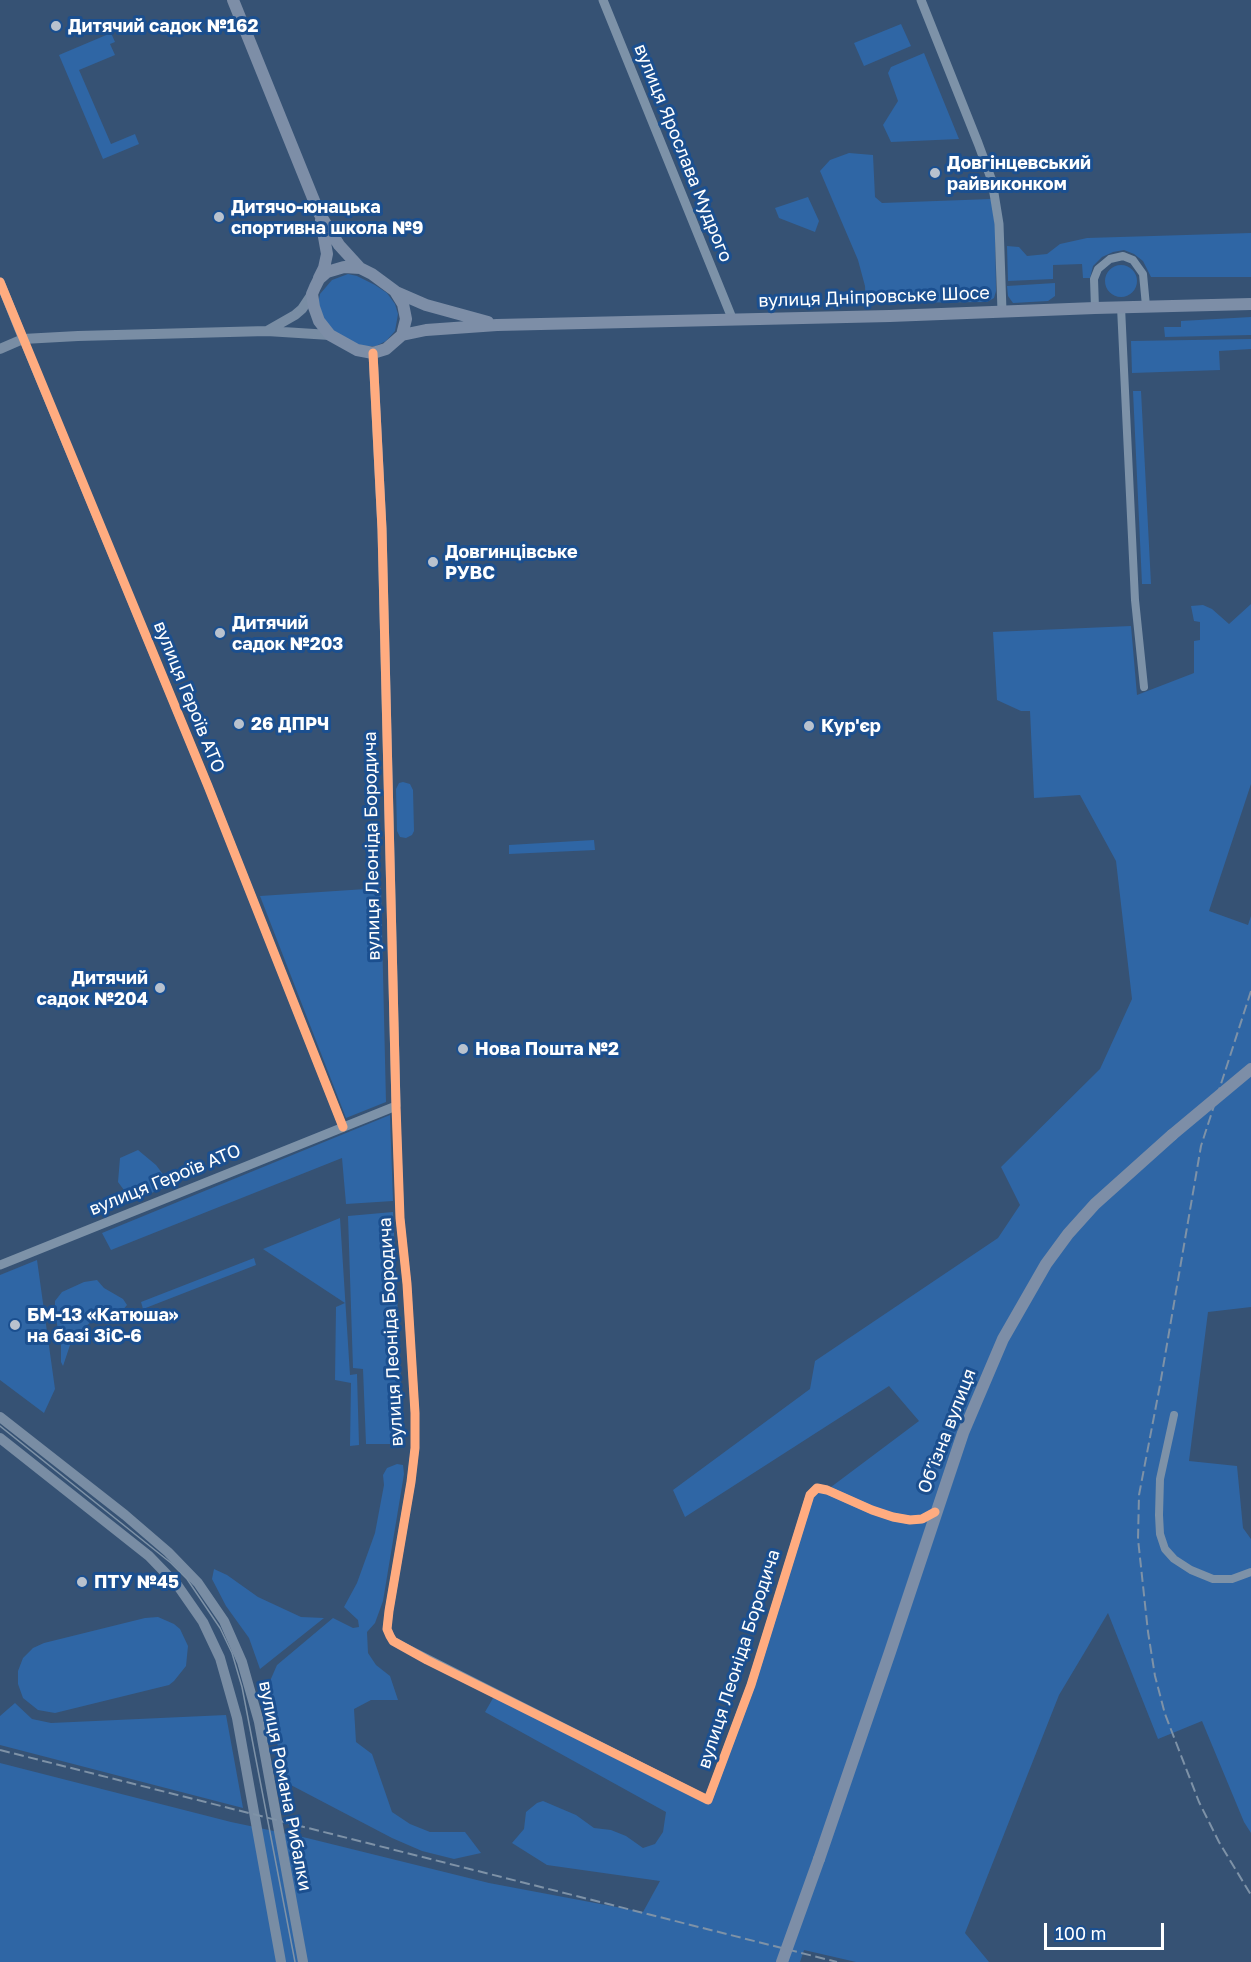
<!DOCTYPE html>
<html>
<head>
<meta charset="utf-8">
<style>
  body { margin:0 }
  #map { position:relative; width:1251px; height:1962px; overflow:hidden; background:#365274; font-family:"Golos Text",sans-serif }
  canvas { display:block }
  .scale { position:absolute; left:1044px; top:1923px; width:120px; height:27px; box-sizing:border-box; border:3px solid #fff; border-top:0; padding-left:8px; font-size:18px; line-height:21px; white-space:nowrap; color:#fff; -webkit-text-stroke:4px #1b4f8f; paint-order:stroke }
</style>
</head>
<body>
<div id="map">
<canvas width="1251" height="1962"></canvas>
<div class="scale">100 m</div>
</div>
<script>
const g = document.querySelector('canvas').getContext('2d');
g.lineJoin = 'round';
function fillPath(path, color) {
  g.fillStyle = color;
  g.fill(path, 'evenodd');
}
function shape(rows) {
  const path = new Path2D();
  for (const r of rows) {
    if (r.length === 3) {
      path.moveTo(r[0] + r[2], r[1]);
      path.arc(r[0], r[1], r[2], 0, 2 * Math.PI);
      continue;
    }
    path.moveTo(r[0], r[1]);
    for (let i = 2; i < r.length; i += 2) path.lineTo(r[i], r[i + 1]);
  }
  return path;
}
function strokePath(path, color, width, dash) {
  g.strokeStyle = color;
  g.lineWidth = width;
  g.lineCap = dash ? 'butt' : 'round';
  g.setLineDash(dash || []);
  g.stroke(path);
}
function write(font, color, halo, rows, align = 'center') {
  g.font = font + ' "Golos Text",sans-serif';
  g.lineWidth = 6;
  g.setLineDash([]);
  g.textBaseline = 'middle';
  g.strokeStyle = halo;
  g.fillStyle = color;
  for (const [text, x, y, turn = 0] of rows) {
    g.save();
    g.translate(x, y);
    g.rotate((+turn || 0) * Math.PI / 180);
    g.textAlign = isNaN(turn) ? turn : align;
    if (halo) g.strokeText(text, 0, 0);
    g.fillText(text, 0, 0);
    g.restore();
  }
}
fillPath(shape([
  [901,24,911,46,864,66,854,43],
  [111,33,115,42,110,44,115,55,79,70,111,144,135,134,139,144,103,159,59,55],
  [924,53,959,139,891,142,883,125,898,101,888,73,891,67],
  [849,153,873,155,875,197,882,203,991,199,995,224,996,291,994,298,987,302,866,303,865,286,858,260,820,171,830,160],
  [808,197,819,221,815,232,779,218,775,208],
  [1251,233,1251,277,1151,277,1143,261,1134,254,1124,250,1113,252,1102,257,1093,266,1090,278,1083,278,1082,264,1053,265,1053,279,1008,281,1007,246,1019,247,1027,256,1047,254,1060,244,1087,238],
  [1121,281,16],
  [348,274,357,276,375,285,387,293,395,304,398,314,395,331,386,341,376,346,364,346,347,341,327,327,318,303,320,294,332,280],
  [1055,283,1055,296,1048,301,1013,303,1008,296,1007,286],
  [1251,317,1251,335,1165,337,1164,327,1181,327,1181,321],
  [1251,339,1251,349,1219,351,1220,370,1132,373,1131,341],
  [1133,391,1141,391,1151,584,1142,584],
  [1251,604,1251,784,1209,911,1248,925,1251,916,1251,1307,1208,1312,1189,1461,1237,1466,1243,1528,1251,1539,1251,1833,1244,1822,1202,1721,1158,1739,1108,1613,1059,1695,965,1933,989,1962,856,1962,804,1950,800,1962,0,1962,0,1763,231,1822,307,1838,489,1883,643,1912,660,1881,547,1865,512,1843,524,1829,526,1812,537,1803,543,1801,576,1815,594,1828,611,1830,626,1836,643,1848,655,1844,663,1832,666,1812,485,1712,496,1693,707,1800,751,1685,810,1495,817,1488,827,1490,919,1421,889,1386,685,1517,673,1490,810,1389,815,1361,998,1238,1020,1205,1001,1167,1100,1069,1132,999,1116,861,1080,795,1034,798,1030,711,1021,711,997,700,993,632,1131,626,1137,695,1194,673,1194,641,1200,640,1200,622,1194,621,1191,606,1203,605,1212,609,1229,624],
  [403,782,410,784,413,790,414,831,412,835,406,838,400,837,397,831,396,789,399,783],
  [594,840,595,850,509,854,509,845],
  [381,888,386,1102,346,1118,260,896],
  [390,1115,393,1201,346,1204,342,1158,111,1250,102,1233],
  [138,1150,156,1165,168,1181,166,1187,132,1201,118,1182,120,1158],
  [393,1212,404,1444,366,1444,363,1369,353,1368,348,1216],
  [340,1218,350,1375,357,1374,359,1445,350,1446,351,1383,335,1380,336,1307,345,1303,263,1249],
  [254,1258,256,1265,143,1309,141,1302],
  [37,1260,55,1389,44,1413,0,1380,0,1275],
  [97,1280,104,1288,123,1299,127,1305,121,1312,91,1322,80,1331,72,1339,63,1366,61,1362,61,1346,55,1313,55,1301,62,1292,84,1282],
  [397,1464,403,1465,404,1474,383,1601,375,1623,367,1632,368,1653,376,1665,390,1676,398,1700,371,1700,354,1709,356,1742,372,1754,392,1812,410,1824,430,1832,465,1832,481,1853,454,1859,422,1851,392,1838,287,1783,274,1730,270,1700,270,1681,277,1665,333,1618,353,1628,359,1627,358,1620,344,1607,357,1583,375,1533,384,1485,383,1475,387,1468],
  [214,1569,227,1575,258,1597,301,1617,324,1618,260,1669,249,1638,226,1606,212,1579],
  [158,1617,174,1624,180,1629,188,1646,186,1666,174,1681,169,1685,55,1713,38,1710,23,1698,18,1684,18,1671,23,1658,33,1648,44,1643,145,1618],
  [15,1703,32,1719,51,1723,226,1715,243,1808,0,1745,0,1716]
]), '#2f66a5');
strokePath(shape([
  [1121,307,1135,600,1144,687],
  [1095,308,1094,279,1098,269,1110,259,1123,256,1133,260,1143,274,1146,306],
  [23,339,208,786,343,1127],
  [396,1106,400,1218,407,1284,415,1413,415,1448,411,1482,389,1611,387,1629,393,1641,708,1800,751,1685,810,1495,817,1488,827,1490,872,1510,893,1517,910,1520,922,1519,935,1512],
  [1174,1415,1160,1479,1159,1515,1160,1534,1165,1549,1174,1559,1191,1570,1213,1579,1232,1579,1251,1572]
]), '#7d92a8', 8);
strokePath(shape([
  [603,0,732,318],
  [921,0,978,143,992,181,999,224,1002,311],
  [0,282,23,339],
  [0,1265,396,1106,382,529,373,353]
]), '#7d92a8', 9);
strokePath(shape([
  [267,331,295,315,302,309,312,294],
  [0,349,23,339,78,336,267,331,330,335],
  [0,1417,125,1515,168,1552,198,1583,224,1621,242,1662,259,1722,303,1962],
  [0,1438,149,1556,178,1586,203,1622,220,1658,237,1718,281,1962]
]), '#798da4', 10);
strokePath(shape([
  [233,0,319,213,339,245,360,268],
  [344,267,360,268,372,274,395,291,403,304,406,319,402,335,386,349,373,353,357,350,330,335,319,321,314,307,312,294,315,287,319,279,327,272,344,267],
  [319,278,324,268,327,254,321,220],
  [396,292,426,305,488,322],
  [402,335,426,330,497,325,890,316,1095,308,1251,304],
  [819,1859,890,1652,963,1433,1003,1339,1046,1264,1068,1234,1095,1204,1172,1135]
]), '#7d8ea7', 12);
strokePath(shape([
  [0,1426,171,1563,187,1579,220,1628,232,1653,242,1687,295,1962]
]), '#7e92a7', 1.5);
strokePath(shape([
  [1251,991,1201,1146,1160,1385,1139,1495,1138,1539,1148,1632,1155,1676,1165,1714,1199,1802,1219,1842,1251,1895],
  [0,1750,837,1962]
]), '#7e92a7', 2, [10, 4.5]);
strokePath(shape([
  [1172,1135,1251,1069],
  [782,1962,819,1859]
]), '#7d8ea7', 12);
strokePath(shape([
  [0,282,208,786,343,1127],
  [373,353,382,529,396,1106,400,1218,407,1284,415,1413,415,1448,411,1482,389,1611,387,1629,390,1636,393,1641,427,1660,708,1800,751,1685,810,1495,817,1488,827,1490,872,1510,893,1517,910,1520,922,1519,935,1512]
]), '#ffac80', 9);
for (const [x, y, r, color] of [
  [56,26,6,"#b9c2ce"],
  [935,173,6,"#b9c2ce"],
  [219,217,6,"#b9c2ce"],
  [433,562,6,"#b9c2ce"],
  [220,633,6,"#b9c2ce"],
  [239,724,6,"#b9c2ce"],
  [809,726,6,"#b9c2ce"],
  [160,988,6,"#b9c2ce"],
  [463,1049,6,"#b9c2ce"],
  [15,1325,6,"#b9c2ce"],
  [82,1582,6,"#b9c2ce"]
]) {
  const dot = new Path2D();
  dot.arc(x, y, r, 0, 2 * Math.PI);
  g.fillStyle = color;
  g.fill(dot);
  strokePath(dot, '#1b4f8f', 2);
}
write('bold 18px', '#fff', '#1b4f8f', [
  ["Дитячий садок №162",68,26],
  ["Довгінцевський",947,163],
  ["райвиконком",947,184],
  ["Дитячо-юнацька",231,207],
  ["спортивна школа №9",231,228],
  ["Довгинцівське",445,552],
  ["РУВС",445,573],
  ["Дитячий",232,623],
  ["садок №203",232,644],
  ["26 ДПРЧ",251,724],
  ["Кур'єр",821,726],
  ["Дитячий",148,978,"right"],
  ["садок №204",148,999,"right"],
  ["Нова Пошта №2",475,1049],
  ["БМ-13 «Катюша»",27,1315],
  ["на базі ЗіС-6",27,1336],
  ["ПТУ №45",94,1582]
], 'left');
write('18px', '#fff', '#1b4f8f', [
  ["вулиця Ярослава Мудрого",683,153,68],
  ["вулиця Дніпровське Шосе",874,297,-2],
  ["вулиця Героїв АТО",189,697,68],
  ["вулиця Леоніда Бородича",372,846,-91],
  ["вулиця Героїв АТО",165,1180,-22],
  ["вулиця Леоніда Бородича",391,1332,-93],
  ["Обʼїзна вулиця",947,1431,-69],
  ["вулиця Леоніда Бородича",739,1659,-72],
  ["вулиця Романа Рибалки",285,1786,79]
]);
</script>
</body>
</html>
